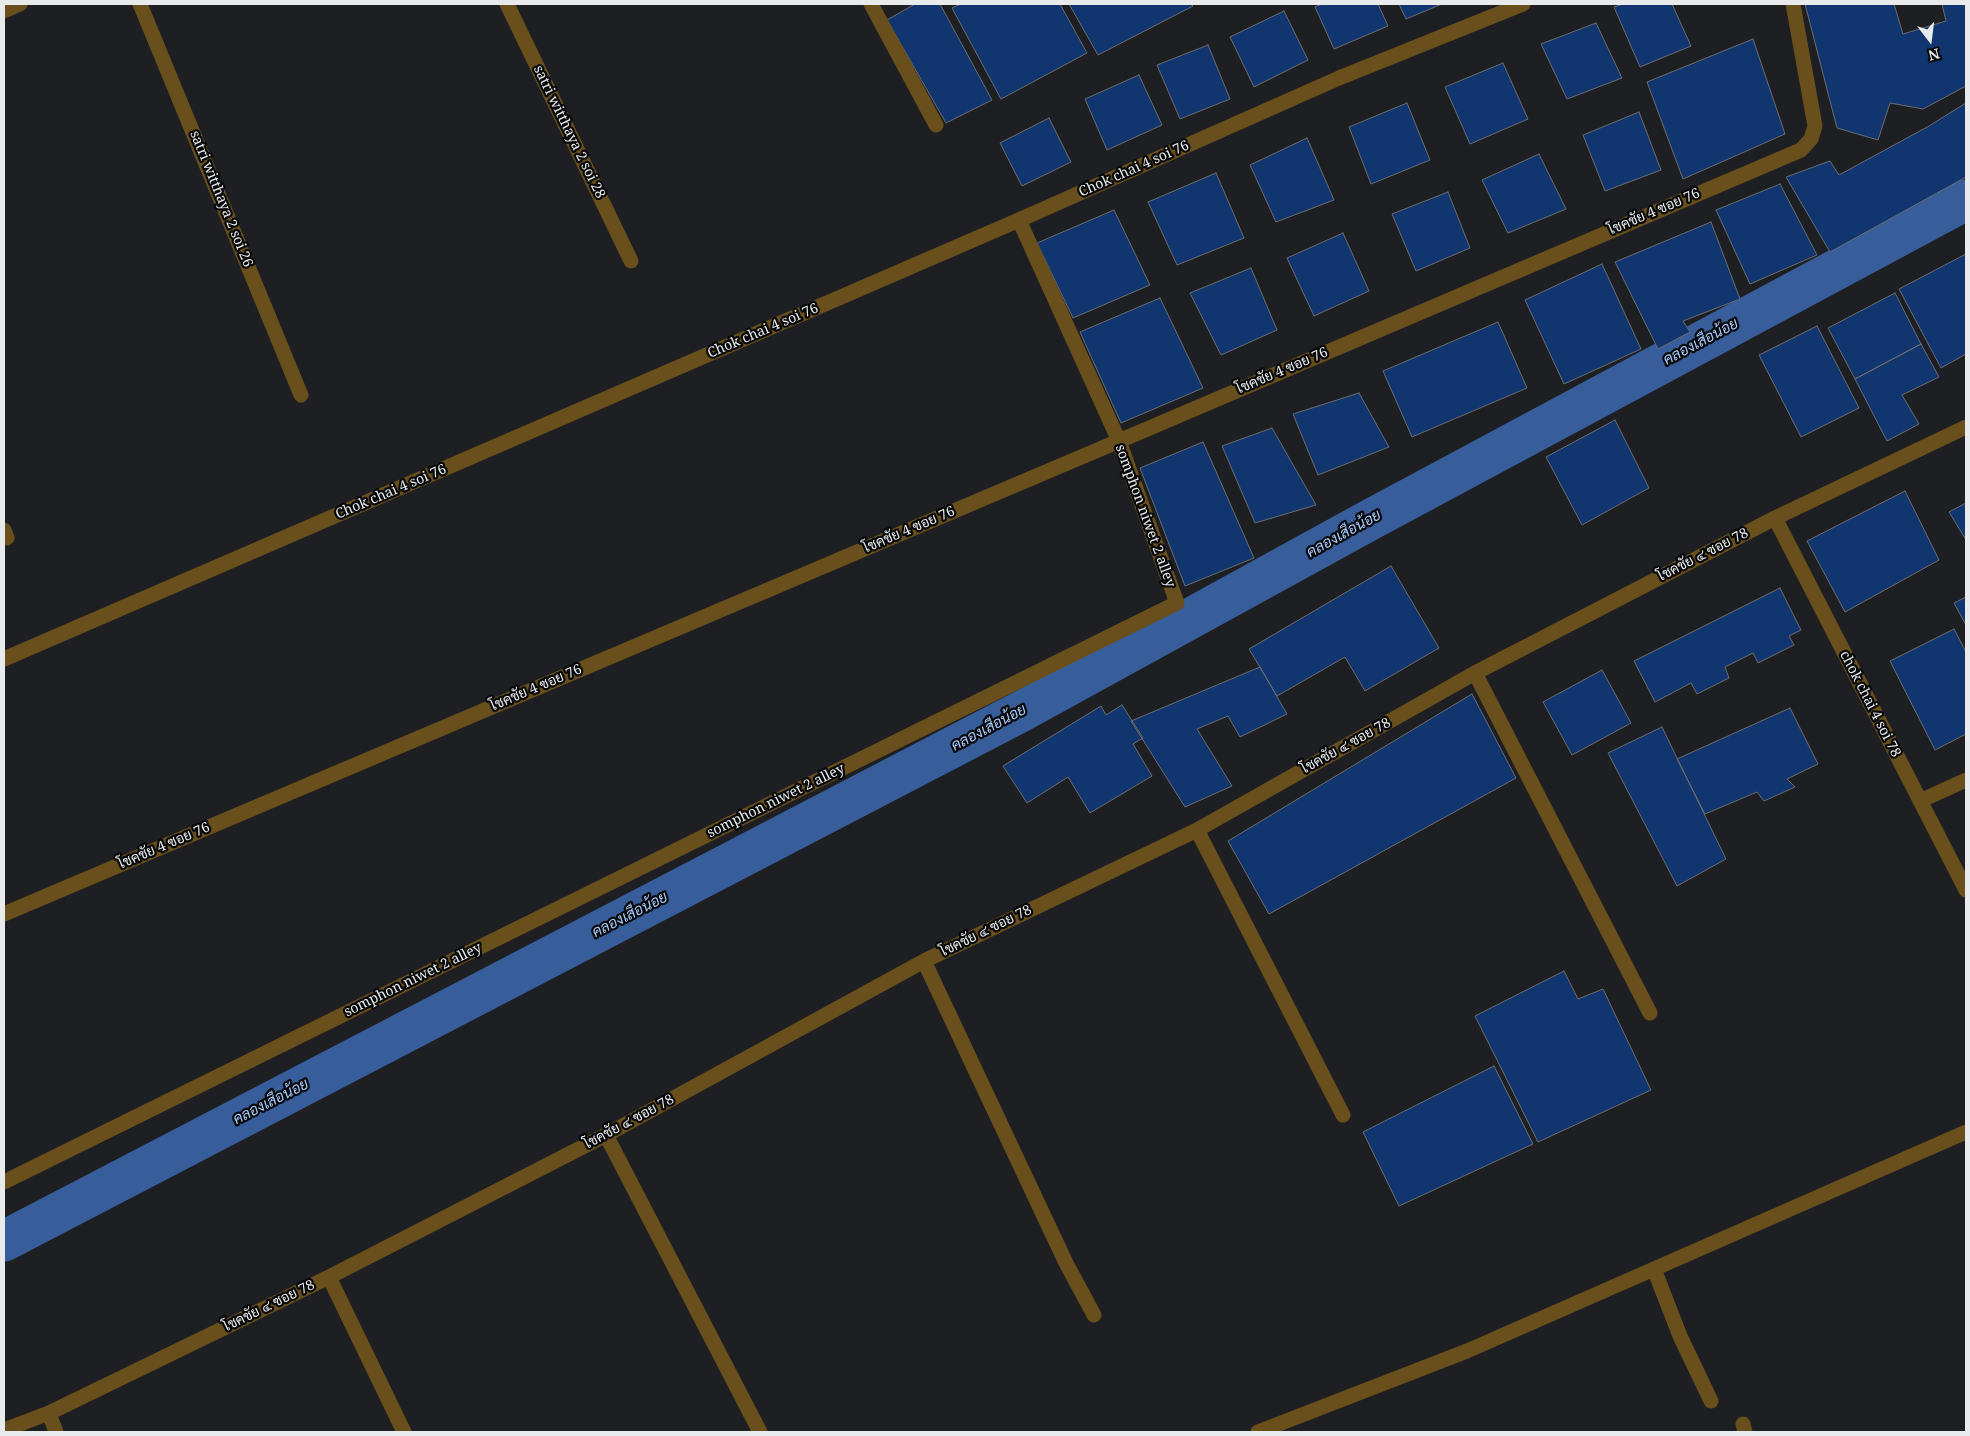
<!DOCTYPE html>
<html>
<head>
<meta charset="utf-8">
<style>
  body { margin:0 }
  #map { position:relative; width:1970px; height:1436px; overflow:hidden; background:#1e1f22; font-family:"Noto Serif",serif }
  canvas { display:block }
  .frame { position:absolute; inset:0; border:5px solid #e9eaeb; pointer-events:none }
  .north { position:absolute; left:1905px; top:15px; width:50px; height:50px; -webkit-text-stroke:4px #08090a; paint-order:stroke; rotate:165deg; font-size:14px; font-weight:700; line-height:20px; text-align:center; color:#e9eaeb }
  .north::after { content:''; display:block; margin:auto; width:18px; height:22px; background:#e9eaeb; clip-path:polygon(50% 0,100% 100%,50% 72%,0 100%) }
</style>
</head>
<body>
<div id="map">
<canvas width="1970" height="1436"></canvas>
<div class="frame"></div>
<div class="north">N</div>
</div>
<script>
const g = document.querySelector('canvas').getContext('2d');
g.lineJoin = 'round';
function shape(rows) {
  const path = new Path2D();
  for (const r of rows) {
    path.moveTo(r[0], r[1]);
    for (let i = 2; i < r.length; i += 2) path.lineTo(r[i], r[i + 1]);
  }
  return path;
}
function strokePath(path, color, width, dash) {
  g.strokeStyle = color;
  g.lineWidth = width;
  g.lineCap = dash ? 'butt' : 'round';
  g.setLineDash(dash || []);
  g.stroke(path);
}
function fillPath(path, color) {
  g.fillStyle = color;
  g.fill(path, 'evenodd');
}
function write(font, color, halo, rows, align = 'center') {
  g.font = font + ' "Noto Serif",Sarabun,serif';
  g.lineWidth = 4.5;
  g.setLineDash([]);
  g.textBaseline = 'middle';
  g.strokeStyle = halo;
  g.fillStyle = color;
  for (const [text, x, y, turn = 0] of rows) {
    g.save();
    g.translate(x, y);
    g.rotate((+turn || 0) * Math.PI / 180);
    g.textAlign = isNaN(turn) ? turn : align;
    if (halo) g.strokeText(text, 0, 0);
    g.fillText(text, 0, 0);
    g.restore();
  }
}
strokePath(shape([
  [4,1241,1022,711,1366,522,1966,200]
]), '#375d9b', 41);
const building = shape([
  [915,4,940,4,992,100,946,123,887,20,915,4],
  [961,4,1060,4,1087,53,1001,99,952,8,961,4],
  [1069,4,1191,4,1193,6,1098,55,1069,4],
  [1322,4,1378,4,1388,26,1334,49,1315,7,1322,4],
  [1399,4,1442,4,1406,19,1399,4],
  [1623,4,1672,4,1691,46,1640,67,1614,7,1623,4],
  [1805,4,1894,4,1903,34,1946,21,1942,4,1966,4,1966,86,1923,109,1890,103,1878,140,1837,128,1805,4],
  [1284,11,1308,60,1254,87,1230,37,1284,11],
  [1596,23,1622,78,1567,99,1541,44,1596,23],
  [1753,39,1785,134,1683,179,1647,82,1753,39],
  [1208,45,1230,99,1180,119,1157,65,1208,45],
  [1503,63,1528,119,1470,144,1445,87,1503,63],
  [1139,75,1162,125,1107,150,1085,99,1139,75],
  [1407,103,1430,160,1371,184,1349,127,1407,103],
  [1966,103,1966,177,1830,252,1786,177,1830,161,1839,175,1929,126,1966,103],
  [1639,112,1661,170,1605,191,1583,135,1639,112],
  [1049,118,1071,162,1022,186,1000,143,1049,118],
  [1307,138,1334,200,1276,222,1250,165,1307,138],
  [1539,154,1566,209,1508,233,1482,180,1539,154],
  [1216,173,1244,238,1177,265,1148,202,1216,173],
  [1780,184,1817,255,1750,284,1716,210,1780,184],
  [1448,192,1470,248,1416,271,1392,214,1448,192],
  [1114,210,1150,285,1073,318,1037,243,1114,210],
  [1711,222,1740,299,1683,321,1690,332,1658,349,1615,262,1711,222],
  [1343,233,1369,291,1314,316,1287,258,1343,233],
  [1966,254,1966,354,1941,368,1899,289,1966,254],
  [1602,264,1641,349,1564,384,1525,300,1602,264],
  [1251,268,1277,330,1221,355,1190,293,1251,268],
  [1895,293,1921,344,1855,379,1828,328,1895,293],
  [1160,298,1203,388,1121,423,1080,332,1160,298],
  [1498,322,1527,388,1412,437,1383,371,1498,322],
  [1817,326,1859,408,1801,437,1759,355,1817,326],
  [1921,344,1939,377,1902,395,1919,424,1887,441,1855,379,1921,344],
  [1359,393,1389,447,1318,475,1293,414,1359,393],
  [1615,420,1649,488,1582,525,1546,457,1615,420],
  [1272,428,1316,505,1255,523,1222,446,1272,428],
  [1203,442,1254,558,1185,586,1140,468,1203,442],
  [1905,491,1939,560,1845,612,1807,541,1905,491],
  [1966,503,1966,540,1949,512,1966,503],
  [1391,566,1439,648,1365,691,1345,657,1277,696,1249,649,1391,566],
  [1780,588,1801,630,1789,636,1794,645,1758,663,1753,653,1725,667,1729,678,1697,694,1691,683,1655,702,1634,661,1780,588],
  [1966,597,1966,625,1954,603,1966,597],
  [1954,629,1966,652,1966,734,1935,750,1890,661,1954,629],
  [1260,667,1287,714,1240,737,1228,716,1197,729,1232,786,1185,807,1131,721,1260,667],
  [1602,670,1631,723,1572,755,1543,702,1602,670],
  [1472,694,1516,778,1269,914,1228,841,1472,694],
  [1122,705,1143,738,1133,744,1152,776,1090,813,1068,777,1027,803,1003,766,1101,706,1106,715,1122,705],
  [1790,708,1818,764,1787,779,1795,787,1764,801,1757,792,1705,814,1677,759,1790,708],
  [1662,727,1726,859,1677,886,1608,753,1662,727],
  [1564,971,1578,999,1603,989,1651,1090,1538,1142,1475,1016,1564,971],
  [1494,1066,1533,1144,1399,1206,1363,1132,1494,1066]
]);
fillPath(building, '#11356f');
strokePath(building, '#6c6e70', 1);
strokePath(shape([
  [140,4,301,395],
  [507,4,631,261],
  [871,4,936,125],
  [4,11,20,4],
  [1775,518,1966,890],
  [4,530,7,538],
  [4,659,1019,220,1339,78,1523,4],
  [1475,673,1650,1013],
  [1920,801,1966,780],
  [1197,830,1343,1115],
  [4,914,1119,441,1801,150,1811,139,1815,126,1793,4],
  [924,961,1066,1263,1094,1315],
  [606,1135,760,1432],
  [4,1182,1177,603,1119,441,1019,220],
  [1654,1269,1680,1336,1711,1401],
  [329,1277,404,1432],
  [49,1413,56,1432],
  [1743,1424,1745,1432],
  [4,1430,49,1413,329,1277,606,1135,924,961,1197,830,1475,673,1775,518,1966,427],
  [1258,1432,1467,1351,1966,1132]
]), '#684f1b', 15);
write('14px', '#e9eaeb', '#08090a', [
  ["satri witthaya 2 soi 28",569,132,64],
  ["Chok chai 4 soi 76",1134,169,-24],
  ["satri witthaya 2 soi 26",221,199,68],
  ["โชคชัย 4 ซอย 76",1654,212,-23],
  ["Chok chai 4 soi 76",763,331,-23],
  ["โชคชัย 4 ซอย 76",1282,371,-23],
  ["Chok chai 4 soi 76",391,492,-23],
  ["somphon niwet 2 alley",1145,516,70],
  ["โชคชัย 4 ซอย 76",909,530,-23],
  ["โชคชัย ๔ ซอย 78",1703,555,-27],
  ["โชคชัย 4 ซอย 76",536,688,-23],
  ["chok chai 4 soi 78",1870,704,63],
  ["โชคชัย ๔ ซอย 78",1346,746,-29],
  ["somphon niwet 2 alley",776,801,-26],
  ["โชคชัย 4 ซอย 76",164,846,-23],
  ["โชคชัย ๔ ซอย 78",986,931,-26],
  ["somphon niwet 2 alley",413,980,-26],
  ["โชคชัย ๔ ซอย 78",629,1122,-28],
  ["โชคชัย ๔ ซอย 78",269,1306,-26]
]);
write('italic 15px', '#a8c9fe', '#08090a', [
  ["คลองเสือน้อย",1701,342,-28],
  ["คลองเสือน้อย",1344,534,-29],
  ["คลองเสือน้อย",989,728,-28],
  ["คลองเสือน้อย",630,915,-27],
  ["คลองเสือน้อย",271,1102,-27]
]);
</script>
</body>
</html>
